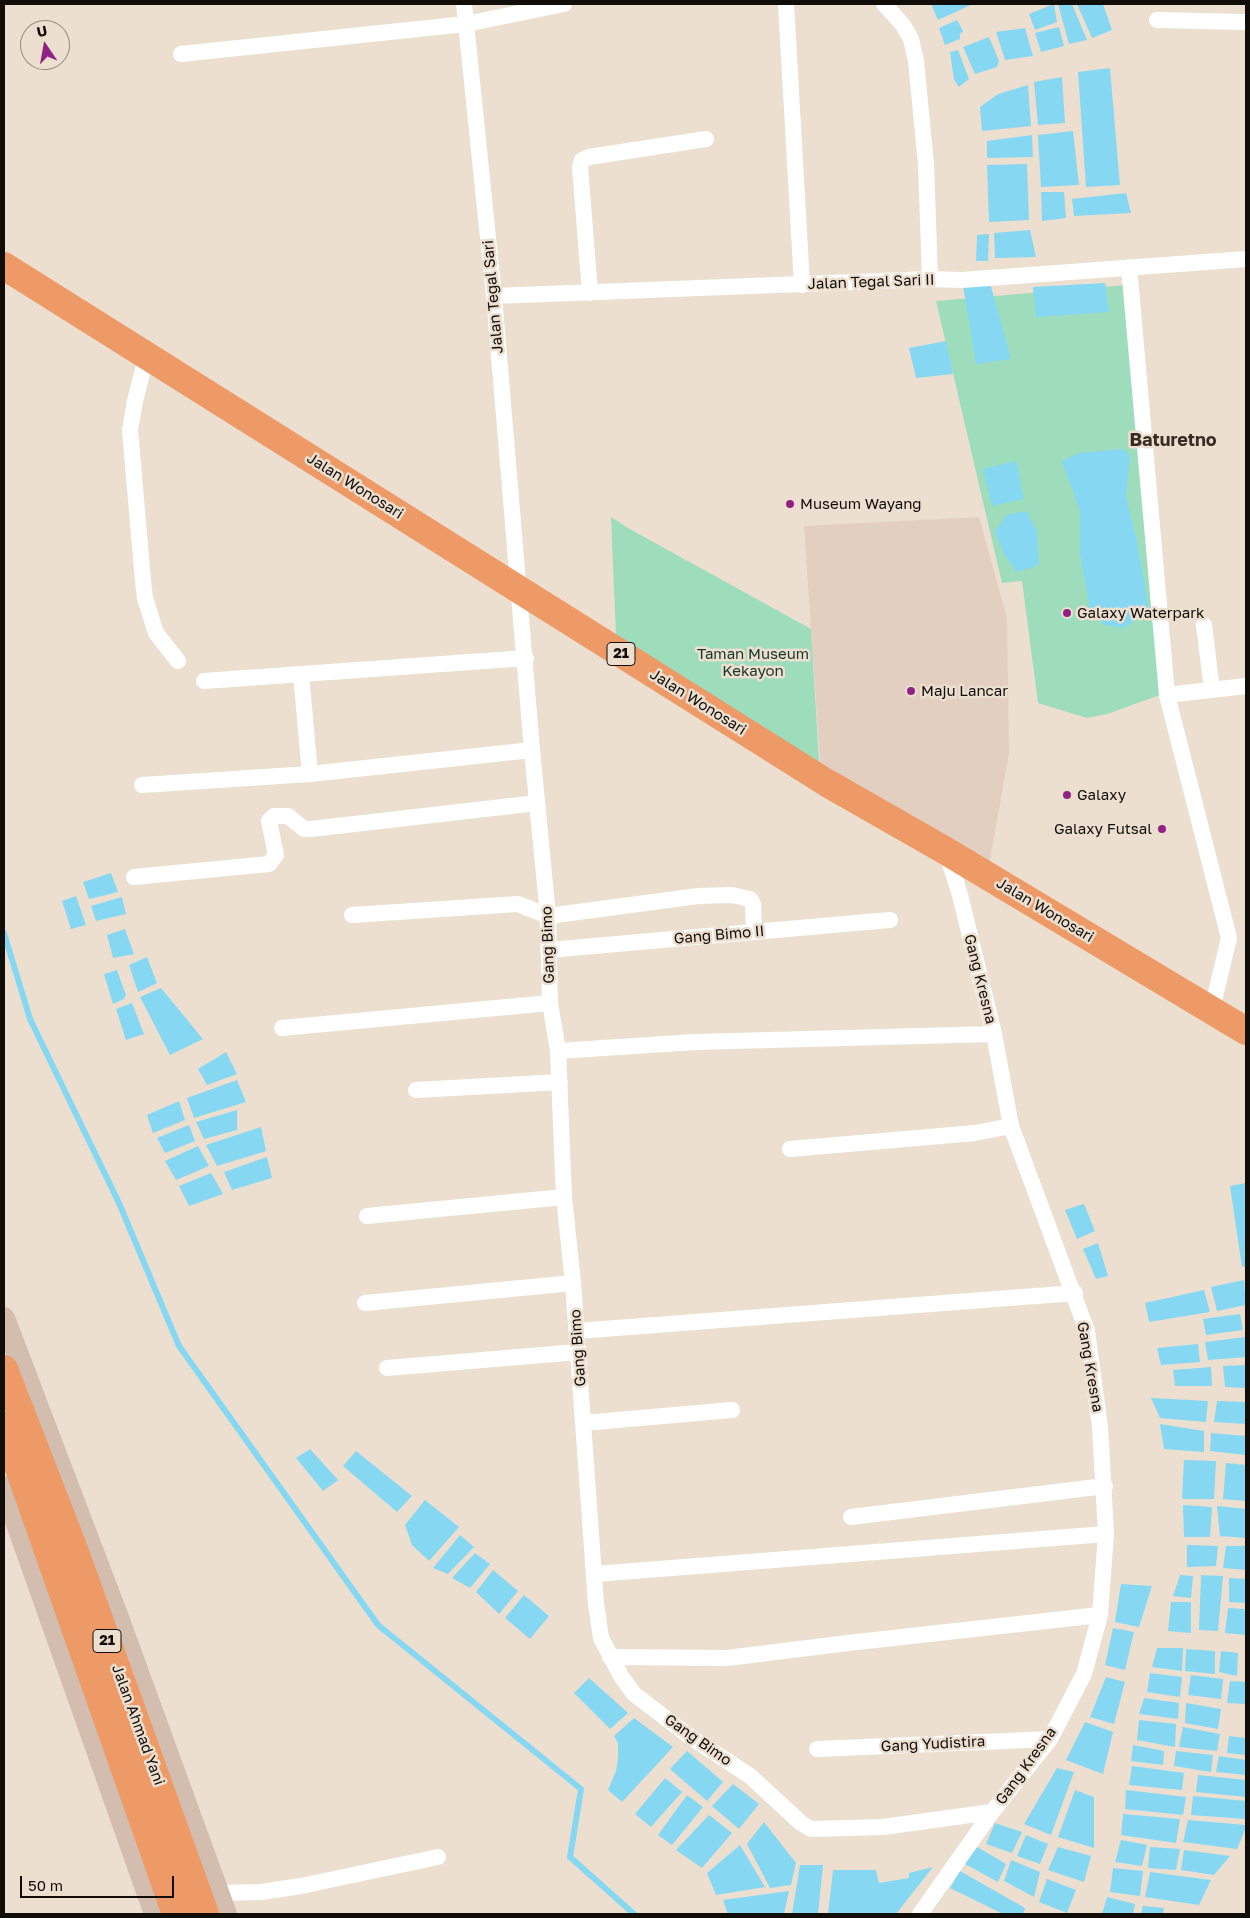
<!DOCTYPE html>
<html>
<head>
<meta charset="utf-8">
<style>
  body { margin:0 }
  #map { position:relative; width:1250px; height:1918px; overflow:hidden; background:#ecdfd0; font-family:"Golos Text",sans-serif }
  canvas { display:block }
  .frame { position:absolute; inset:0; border:5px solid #110d08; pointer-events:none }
  .north { position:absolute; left:20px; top:20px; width:50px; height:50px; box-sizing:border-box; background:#ecdfd0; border:1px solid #948b80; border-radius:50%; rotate:348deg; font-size:14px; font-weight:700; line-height:20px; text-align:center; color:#110d08 }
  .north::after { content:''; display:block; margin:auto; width:18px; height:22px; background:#902284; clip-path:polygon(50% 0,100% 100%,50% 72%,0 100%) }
  .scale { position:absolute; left:20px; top:1876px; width:154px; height:22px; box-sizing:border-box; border:2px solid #110d08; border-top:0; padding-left:6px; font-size:15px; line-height:18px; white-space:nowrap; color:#110d08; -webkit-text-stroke:4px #ecdfd0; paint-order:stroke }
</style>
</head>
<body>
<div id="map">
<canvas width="1250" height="1918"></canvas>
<div class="frame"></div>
<div class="north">U</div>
<div class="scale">50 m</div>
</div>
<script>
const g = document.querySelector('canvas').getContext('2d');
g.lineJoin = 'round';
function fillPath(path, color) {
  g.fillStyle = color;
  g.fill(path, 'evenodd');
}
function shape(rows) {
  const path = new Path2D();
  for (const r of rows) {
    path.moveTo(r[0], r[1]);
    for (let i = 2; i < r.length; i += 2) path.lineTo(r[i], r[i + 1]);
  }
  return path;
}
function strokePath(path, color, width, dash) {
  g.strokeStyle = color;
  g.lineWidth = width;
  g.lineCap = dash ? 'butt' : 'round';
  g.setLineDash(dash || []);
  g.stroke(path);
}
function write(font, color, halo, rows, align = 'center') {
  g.font = font + ' "Golos Text",sans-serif';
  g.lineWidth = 5;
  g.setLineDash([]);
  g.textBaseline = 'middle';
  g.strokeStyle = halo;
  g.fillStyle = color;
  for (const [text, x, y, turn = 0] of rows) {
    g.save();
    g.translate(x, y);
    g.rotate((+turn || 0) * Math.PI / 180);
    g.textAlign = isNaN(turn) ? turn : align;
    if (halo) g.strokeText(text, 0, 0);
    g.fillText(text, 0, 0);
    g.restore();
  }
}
fillPath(shape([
  [979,517,1007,618,1009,753,988,871,821,775,804,526]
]), '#e3cfc0');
fillPath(shape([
  [1126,285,1160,695,1107,714,1087,718,1038,703,1022,581,1002,583,936,301],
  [611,517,628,528,811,629,820,778,616,637]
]), '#9dddbc');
fillPath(shape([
  [931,4,973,4,938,20],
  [1054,4,1057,22,1035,30,1029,14],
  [1058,4,1072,4,1087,40,1069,44],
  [1077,4,1103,4,1112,30,1092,38],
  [957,20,963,31,960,34,960,39,945,45,939,28],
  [1059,27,1064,46,1041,52,1035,33],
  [1025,28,1033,56,1005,60,996,32],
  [989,37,999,61,997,67,975,74,963,47],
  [958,50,969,79,959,87,954,80,950,52],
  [1110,68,1120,185,1086,187,1078,72],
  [1062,77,1065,123,1038,125,1034,82],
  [1028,85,1031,126,982,131,980,107,998,94],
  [1073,131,1079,185,1041,187,1038,135],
  [1032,135,1033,157,987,158,987,141],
  [1027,164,1029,220,989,222,987,165],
  [1041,192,1064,192,1066,218,1042,221],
  [1126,193,1131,213,1074,216,1072,199],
  [1030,230,1036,257,995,258,994,233],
  [989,234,988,261,976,261,977,235],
  [962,280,990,283,1011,359,976,364],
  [1105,283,1109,312,1036,317,1033,287],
  [946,341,953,374,916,378,909,348],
  [1124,449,1130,456,1126,496,1137,542,1149,610,1124,628,1104,625,1090,611,1080,553,1080,511,1062,461,1079,453],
  [1016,461,1024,499,992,506,983,469],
  [1026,511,1037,531,1039,565,1017,572,1005,556,995,532,1007,515],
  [111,873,118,892,89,899,83,882],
  [76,896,86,925,71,929,62,901],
  [122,897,126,914,96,921,91,906],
  [125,929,134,954,113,958,107,935],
  [147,957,157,983,138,992,129,965],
  [117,970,126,995,124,999,113,1004,104,974],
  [161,988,203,1039,170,1055,140,997],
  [132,1003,144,1034,126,1040,116,1009],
  [226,1052,237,1074,207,1085,198,1069],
  [237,1080,246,1102,194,1118,187,1098],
  [179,1101,185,1120,153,1133,147,1115],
  [237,1110,237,1130,204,1139,196,1122],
  [189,1125,195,1141,165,1153,157,1138],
  [261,1127,266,1151,217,1166,206,1145],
  [198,1146,209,1166,176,1180,165,1161],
  [267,1157,272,1178,232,1190,224,1172],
  [211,1173,223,1194,189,1206,179,1186],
  [1246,1183,1246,1266,1242,1267,1230,1186],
  [1084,1204,1095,1231,1077,1239,1065,1210],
  [1098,1243,1108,1276,1096,1279,1083,1249],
  [1244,1280,1246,1305,1217,1311,1211,1287],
  [1204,1290,1210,1312,1149,1322,1145,1303],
  [1240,1314,1243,1330,1206,1335,1203,1319],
  [1246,1337,1246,1357,1208,1360,1205,1342],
  [1198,1344,1200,1362,1161,1365,1157,1348],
  [1246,1365,1246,1388,1225,1387,1223,1366],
  [1211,1367,1212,1386,1175,1386,1173,1370],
  [1151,1398,1208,1401,1206,1422,1160,1418],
  [1217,1401,1246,1402,1246,1424,1214,1422],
  [1160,1424,1204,1431,1204,1452,1164,1449],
  [1211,1433,1246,1436,1246,1455,1210,1451],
  [310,1449,338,1480,323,1491,296,1458],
  [356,1451,412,1496,397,1512,343,1466],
  [1184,1460,1216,1461,1214,1499,1182,1499],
  [1226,1463,1246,1465,1246,1501,1223,1499],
  [425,1500,459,1527,429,1561,412,1545,405,1525],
  [1183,1505,1212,1507,1210,1537,1184,1537],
  [1217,1506,1246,1509,1246,1538,1220,1536],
  [460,1535,474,1547,448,1574,433,1568],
  [1187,1545,1218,1546,1216,1566,1187,1567],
  [1226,1546,1246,1546,1246,1570,1223,1568],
  [475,1553,490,1564,470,1588,452,1578],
  [493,1570,518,1591,499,1614,476,1592],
  [1180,1575,1193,1576,1191,1598,1173,1596],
  [1201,1575,1223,1576,1218,1631,1199,1630],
  [1229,1578,1246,1579,1246,1603,1229,1602],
  [1121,1584,1152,1586,1139,1627,1115,1622],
  [524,1595,549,1616,530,1639,505,1618],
  [1171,1602,1191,1602,1191,1633,1168,1631],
  [1228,1608,1246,1609,1246,1635,1225,1633],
  [1113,1628,1134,1632,1125,1670,1105,1665],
  [1157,1648,1183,1648,1182,1671,1152,1667],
  [1186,1649,1215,1651,1215,1674,1185,1671],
  [1221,1651,1238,1653,1237,1676,1219,1672],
  [1150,1673,1182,1677,1180,1697,1147,1692],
  [1191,1675,1223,1679,1221,1699,1188,1695],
  [1106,1677,1125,1682,1114,1724,1090,1717],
  [589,1678,628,1713,610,1729,574,1693],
  [1230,1681,1246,1682,1246,1704,1227,1703],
  [1144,1698,1179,1703,1178,1719,1139,1714],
  [1186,1703,1221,1709,1218,1729,1185,1723],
  [634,1718,673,1747,622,1802,608,1790,616,1771,618,1758,618,1743,614,1736],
  [1139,1720,1176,1724,1175,1747,1137,1740],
  [1085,1722,1113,1732,1103,1774,1066,1760],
  [1183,1727,1220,1734,1217,1751,1179,1747],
  [1229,1736,1246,1738,1246,1755,1227,1753],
  [1133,1745,1164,1751,1163,1765,1131,1761],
  [687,1751,723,1782,707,1801,670,1769],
  [1176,1751,1213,1755,1211,1772,1174,1766],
  [1219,1756,1246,1760,1246,1775,1216,1772],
  [1132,1766,1184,1773,1182,1790,1129,1785],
  [1057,1768,1074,1772,1051,1835,1024,1824],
  [1198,1775,1246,1780,1246,1797,1196,1792],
  [665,1778,682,1792,651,1827,635,1814],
  [733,1784,759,1804,739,1829,712,1806],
  [1075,1790,1094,1797,1094,1848,1058,1837],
  [1126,1790,1186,1797,1183,1815,1125,1809],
  [687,1795,703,1807,672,1845,658,1835],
  [1193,1796,1246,1801,1246,1819,1191,1815],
  [1123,1814,1180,1819,1176,1843,1121,1835],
  [709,1815,732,1833,702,1868,676,1850],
  [1188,1820,1246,1825,1246,1827,1237,1849,1183,1842],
  [764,1822,796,1863,791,1885,770,1888,747,1844],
  [995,1823,1022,1832,1012,1853,986,1844],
  [1026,1835,1048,1844,1040,1864,1017,1856],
  [1121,1840,1147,1845,1142,1866,1115,1862],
  [740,1845,765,1887,716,1895,707,1873],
  [977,1847,1006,1864,998,1882,963,1863],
  [1058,1847,1091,1856,1084,1882,1048,1870],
  [1150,1847,1180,1849,1176,1870,1148,1868],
  [1184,1850,1230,1856,1214,1875,1181,1870],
  [1011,1860,1040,1872,1034,1897,1004,1881],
  [800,1865,823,1865,818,1914,792,1914],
  [933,1867,896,1914,828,1914,833,1870,876,1870,879,1883,909,1878,909,1873],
  [1113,1868,1143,1871,1140,1896,1110,1892],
  [960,1871,1025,1908,1023,1914,1003,1914,950,1888],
  [1150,1872,1211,1880,1199,1905,1145,1897],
  [1047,1879,1076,1890,1067,1913,1039,1902],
  [789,1891,784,1914,728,1914,723,1900],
  [1107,1897,1135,1904,1133,1914,1102,1914],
  [1143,1906,1164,1908,1163,1914,1141,1914]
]), '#86d8f2');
strokePath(shape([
  [4,933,30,1019,119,1203,179,1346,378,1625,581,1789,570,1857,634,1914]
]), '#86d8f2', 6);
strokePath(shape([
  [464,4,494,296,532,750,548,916,550,1003,558,1051,564,1197,573,1283,596,1604,601,1638,621,1676,634,1694,689,1736,750,1776,801,1823,811,1829,883,1827,992,1812],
  [786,4,802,285],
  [884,4,903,25,911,39,916,61,926,164,930,279],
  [1157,20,1246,22],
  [181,54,466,24,564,4],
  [1129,267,1167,695,1229,938,1212,1009],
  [590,293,580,167,582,160,589,157,706,139],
  [494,296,930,279,962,280,1246,259],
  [147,354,135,401,130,430,143,581,145,598,156,633,178,661],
  [1204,625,1212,690],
  [301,674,310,774],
  [204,681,526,658],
  [1167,695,1246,686],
  [142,785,310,774,532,750],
  [134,877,269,864,276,855,269,821,274,816,288,816,304,829,311,829,537,803],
  [352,915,518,904,548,916,698,896,732,895,750,899,753,904,754,931],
  [548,950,890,920],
  [282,1028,550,1003],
  [558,1051,695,1042,994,1034],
  [416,1090,560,1082],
  [790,1149,975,1133,1011,1126],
  [367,1216,564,1197],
  [365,1303,573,1283],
  [577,1331,1075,1293],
  [387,1368,578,1352],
  [583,1423,732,1410],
  [851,1517,1105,1486],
  [595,1574,1106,1534],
  [610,1657,727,1658,848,1643,1100,1615],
  [817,1749,1050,1739],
  [219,1893,261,1892,301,1886,438,1857],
  [920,1914,992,1812,1050,1739,1084,1674,1100,1615,1106,1534,1100,1427,1087,1331,1011,1126,994,1034,960,895,946,851]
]), '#fff', 16);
strokePath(shape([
  [4,1318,117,1615,226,1914],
  [4,1487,155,1914]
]), '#d2bdaf', 22);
strokePath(shape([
  [4,266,827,783,946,851,1246,1031],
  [4,1369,72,1544,205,1914],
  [4,1426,176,1914]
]), '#ed9a67', 28);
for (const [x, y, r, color] of [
  [790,504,5,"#902284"],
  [1067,613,5,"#902284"],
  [911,691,5,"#902284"],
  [1067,795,5,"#902284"],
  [1162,829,5,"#902284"]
]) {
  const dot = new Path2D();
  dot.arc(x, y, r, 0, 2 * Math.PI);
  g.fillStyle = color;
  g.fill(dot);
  strokePath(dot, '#ecdfd0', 2);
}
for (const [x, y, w] of [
  [621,654,28],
  [107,1641,28]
]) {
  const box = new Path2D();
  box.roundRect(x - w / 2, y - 11.5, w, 23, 4);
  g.fillStyle = '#ecdfd0';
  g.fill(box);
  strokePath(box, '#110d08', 1);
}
write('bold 14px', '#110d08', null, [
  ["21",621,654],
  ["21",107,1641]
]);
write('15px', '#110d08', '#ecdfd0', [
  ["Jalan Tegal Sari II",871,282,-2],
  ["Jalan Tegal Sari",493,297,-95],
  ["Jalan Wonosari",355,486,32],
  ["Jalan Wonosari",698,702,32],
  ["Jalan Wonosari",1045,910,31],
  ["Gang Bimo II",719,935,-5],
  ["Gang Bimo",548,945,-92],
  ["Gang Kresna",980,979,76],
  ["Gang Bimo",578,1348,-94],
  ["Gang Kresna",1090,1367,80],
  ["Jalan Ahmad Yani",138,1725,70],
  ["Gang Bimo",698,1740,35],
  ["Gang Yudistira",933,1744,-3],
  ["Gang Kresna",1026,1766,-54]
]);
write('15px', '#110d08', '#ecdfd0', [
  ["Museum Wayang",800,504],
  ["Galaxy Waterpark",1077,613],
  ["Maju Lancar",921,691],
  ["Galaxy",1077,795],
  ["Galaxy Futsal",1152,829,"right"]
], 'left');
write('15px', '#163627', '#ecdfd0', [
  ["Taman Museum",753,654],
  ["Kekayon",753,671]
]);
write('bold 18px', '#372d22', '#ecdfd0', [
  ["Baturetno",1173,440]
]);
</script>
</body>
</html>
